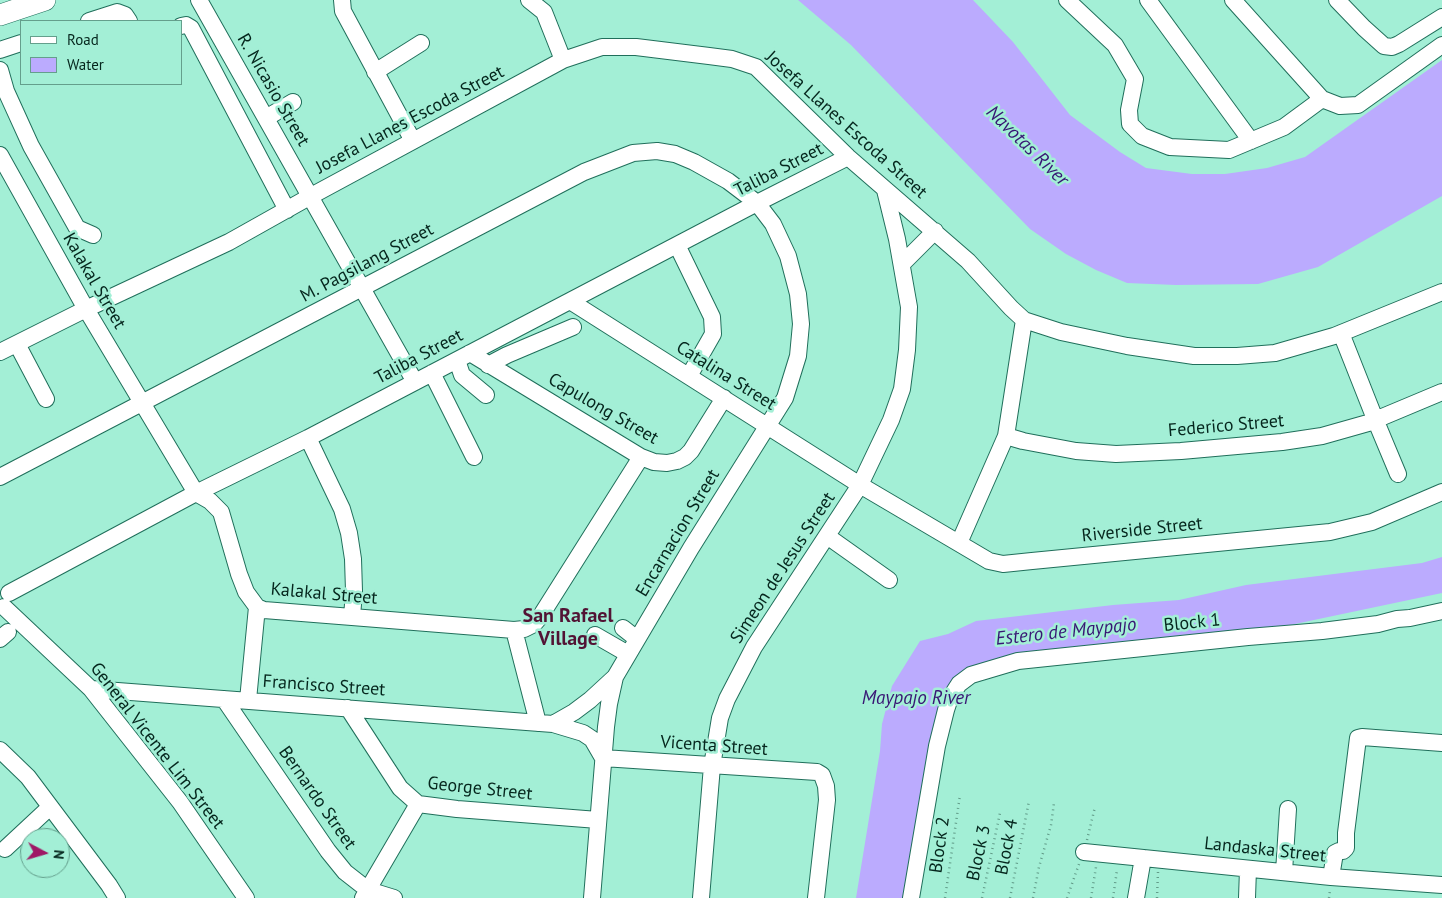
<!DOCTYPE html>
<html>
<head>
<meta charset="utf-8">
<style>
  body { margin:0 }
  #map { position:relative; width:1442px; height:898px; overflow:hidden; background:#a3efd6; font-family:"PT Sans",sans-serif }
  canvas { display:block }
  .legend { position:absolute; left:20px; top:20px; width:162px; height:65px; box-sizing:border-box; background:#a3efd6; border:1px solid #649f8c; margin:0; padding:6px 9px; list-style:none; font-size:15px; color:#05261d }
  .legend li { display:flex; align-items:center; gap:10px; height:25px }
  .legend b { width:25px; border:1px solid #649f8c }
  .north { position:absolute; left:20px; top:828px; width:50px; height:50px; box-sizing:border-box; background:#a3efd6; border:1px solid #649f8c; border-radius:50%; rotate:96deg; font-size:14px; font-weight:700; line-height:20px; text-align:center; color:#05261d }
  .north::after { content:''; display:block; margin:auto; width:18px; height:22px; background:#9f1765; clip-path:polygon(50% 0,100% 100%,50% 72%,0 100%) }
</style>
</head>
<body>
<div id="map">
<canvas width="1442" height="898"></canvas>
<ul class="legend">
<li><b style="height:6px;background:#fff"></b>Road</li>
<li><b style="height:14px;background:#bbabfe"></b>Water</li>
</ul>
<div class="north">N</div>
</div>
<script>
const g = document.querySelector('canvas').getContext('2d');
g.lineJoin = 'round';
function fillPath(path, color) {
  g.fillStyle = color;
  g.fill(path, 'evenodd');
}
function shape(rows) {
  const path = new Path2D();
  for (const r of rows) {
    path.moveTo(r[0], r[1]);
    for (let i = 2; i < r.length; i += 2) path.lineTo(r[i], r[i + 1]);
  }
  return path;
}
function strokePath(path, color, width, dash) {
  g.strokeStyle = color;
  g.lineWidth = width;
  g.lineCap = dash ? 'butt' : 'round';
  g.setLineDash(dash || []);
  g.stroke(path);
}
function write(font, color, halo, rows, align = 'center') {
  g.font = font + ' "PT Sans",sans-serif';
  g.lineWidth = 5;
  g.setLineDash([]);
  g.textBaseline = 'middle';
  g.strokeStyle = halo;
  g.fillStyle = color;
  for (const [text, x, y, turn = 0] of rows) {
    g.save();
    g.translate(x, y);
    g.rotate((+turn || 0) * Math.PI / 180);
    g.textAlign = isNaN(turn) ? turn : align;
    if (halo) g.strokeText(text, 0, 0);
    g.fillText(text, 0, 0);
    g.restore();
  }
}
fillPath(shape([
  [798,0,973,0,1013,42,1070,115,1120,152,1146,168,1192,174,1225,174,1267,168,1305,157,1442,60,1442,196,1318,267,1258,284,1176,285,1127,283,1096,270,1066,254,1030,229,851,45],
  [1442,557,1442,593,1257,632,1049,653,985,662,965,669,951,681,933,738,906,898,856,898,880,751,882,724,892,686,920,641,948,634,976,621,1113,605,1179,600,1246,585,1422,563]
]), '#bbabfe');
const minor = shape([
  [199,0,415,382],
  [342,0,343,11,413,141],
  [529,0,544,12,563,60],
  [1067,0,1115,45,1135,79,1129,110,1130,124,1142,136,1170,147,1229,150,1284,127,1322,99],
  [1148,0,1251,141],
  [1233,0,1322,99,1340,106,1358,105,1442,45],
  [1337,0,1364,28,1384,46,1392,47,1399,44,1442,17],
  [89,21,117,12,125,15,129,21],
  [181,26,186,25,191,28,287,210],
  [0,50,21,43],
  [0,70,6,91,31,146,77,228,93,235],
  [375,72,421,43],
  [266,118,293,102],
  [0,155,86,309,196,493,210,501,221,512,239,574,246,592,257,607,264,610,352,617,514,630,524,629,534,624,540,617,641,457],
  [677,245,712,317,713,334,689,376],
  [902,264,935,231],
  [570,301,860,485,989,561,1003,564,1032,561,1330,532,1372,522,1442,492],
  [1341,333,1375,419,1398,474],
  [17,344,46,399],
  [0,352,86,309,229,242,311,196,563,60,602,47,636,47,709,56,732,59,756,67,848,157,968,261,1011,308,1024,320,1061,332,1127,346,1194,356,1237,356,1275,353,1334,336,1442,292],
  [470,353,641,457,654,462,667,463,677,461,685,457,691,451,724,398],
  [457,360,462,375,486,395],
  [488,365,507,355,573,327],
  [432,373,474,457],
  [1006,436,1023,441,1076,451,1116,454,1181,451,1282,442,1322,436,1368,423,1442,392],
  [308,438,342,509,349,533,353,559,354,591,352,617],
  [0,477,584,172,633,153,657,151,675,154,694,162,728,181,757,203,773,224,788,256,798,294,801,324,798,356,785,398,691,548,615,677,609,704,606,727,592,898],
  [827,536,889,580],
  [959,543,1006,436,1024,320],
  [9,593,196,493,308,438,757,203,848,157],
  [4,607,91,689,180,802,246,898],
  [623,628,637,639],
  [514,630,538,723],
  [595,635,628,654],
  [0,639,8,632],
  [91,689,553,724,574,712,590,700,615,677],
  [224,699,328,851,345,872,368,890,394,898],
  [248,700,257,607],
  [348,708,400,788,418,804,457,809,598,820],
  [553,724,583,733,592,739,603,758],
  [0,750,28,777,109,885,117,898],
  [603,758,817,772,822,775,826,786,827,800,816,898],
  [5,849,50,807],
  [1084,852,1331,877,1442,885],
  [1284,872,1288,809],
  [1331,877,1335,853,1339,851,1343,851,1346,848,1346,833,1358,738,1362,737,1442,743],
  [363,898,418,804],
  [701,898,712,766,720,718,727,699,754,647,860,485,891,420,902,389,907,350,909,307,897,239,885,190],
  [911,898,937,746,946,710,950,698,959,684,971,675,1018,661,1248,637,1322,631,1378,624,1397,619,1410,618,1442,611],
  [1136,898,1143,858],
  [1247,898,1248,869]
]);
const major = shape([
  [0,15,45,0]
]);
strokePath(minor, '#206f5b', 18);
strokePath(major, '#206f5b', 22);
strokePath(shape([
  [1087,840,1095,807],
  [945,898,960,795],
  [982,898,1000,813],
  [1010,898,1029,801],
  [1033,898,1039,867,1051,825,1054,803],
  [1067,898,1079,864],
  [1091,898,1096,867],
  [1113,898,1117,870],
  [1157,898,1158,872],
  [1329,898,1330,890]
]), '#629c89', 2.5, [1, 4]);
strokePath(minor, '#fff', 16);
strokePath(major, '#fff', 21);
write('18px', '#05261d', '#a3efd6', [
  ["R. Nicasio Street",273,90,60],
  ["Josefa Llanes Escoda Street",410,120,-28],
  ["Josefa Llanes Escoda Street",846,125,42],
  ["Taliba Street",779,170,-27],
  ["M. Pagsilang Street",367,263,-28],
  ["Kalakal Street",94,281,60],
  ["Taliba Street",419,357,-28],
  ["Catalina Street",726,376,32],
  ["Capulong Street",603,409,30],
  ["Federico Street",1226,426,-5],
  ["Riverside Street",1142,530,-6],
  ["Encarnacion Street",678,533,-59],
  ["Simeon de Jesus Street",783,568,-57],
  ["Kalakal Street",324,594,5],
  ["Block 1",1192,623,-6],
  ["Francisco Street",324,686,4],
  ["General Vicente Lim Street",157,746,52],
  ["Vicenta Street",714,746,4],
  ["George Street",480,789,6],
  ["Bernardo Street",317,798,55],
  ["Block 2",940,845,-82],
  ["Block 4",1007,847,-79],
  ["Landaska Street",1265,850,6],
  ["Block 3",979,853,-78]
]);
write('italic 19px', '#381674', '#a3efd6', [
  ["Navotas River",1027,146,44],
  ["Estero de Maypajo",1066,632,-6],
  ["Maypajo River",916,699]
]);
write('bold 20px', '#521334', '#a3efd6', [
  ["San Rafael",568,616],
  ["Village",568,639]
]);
</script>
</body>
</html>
